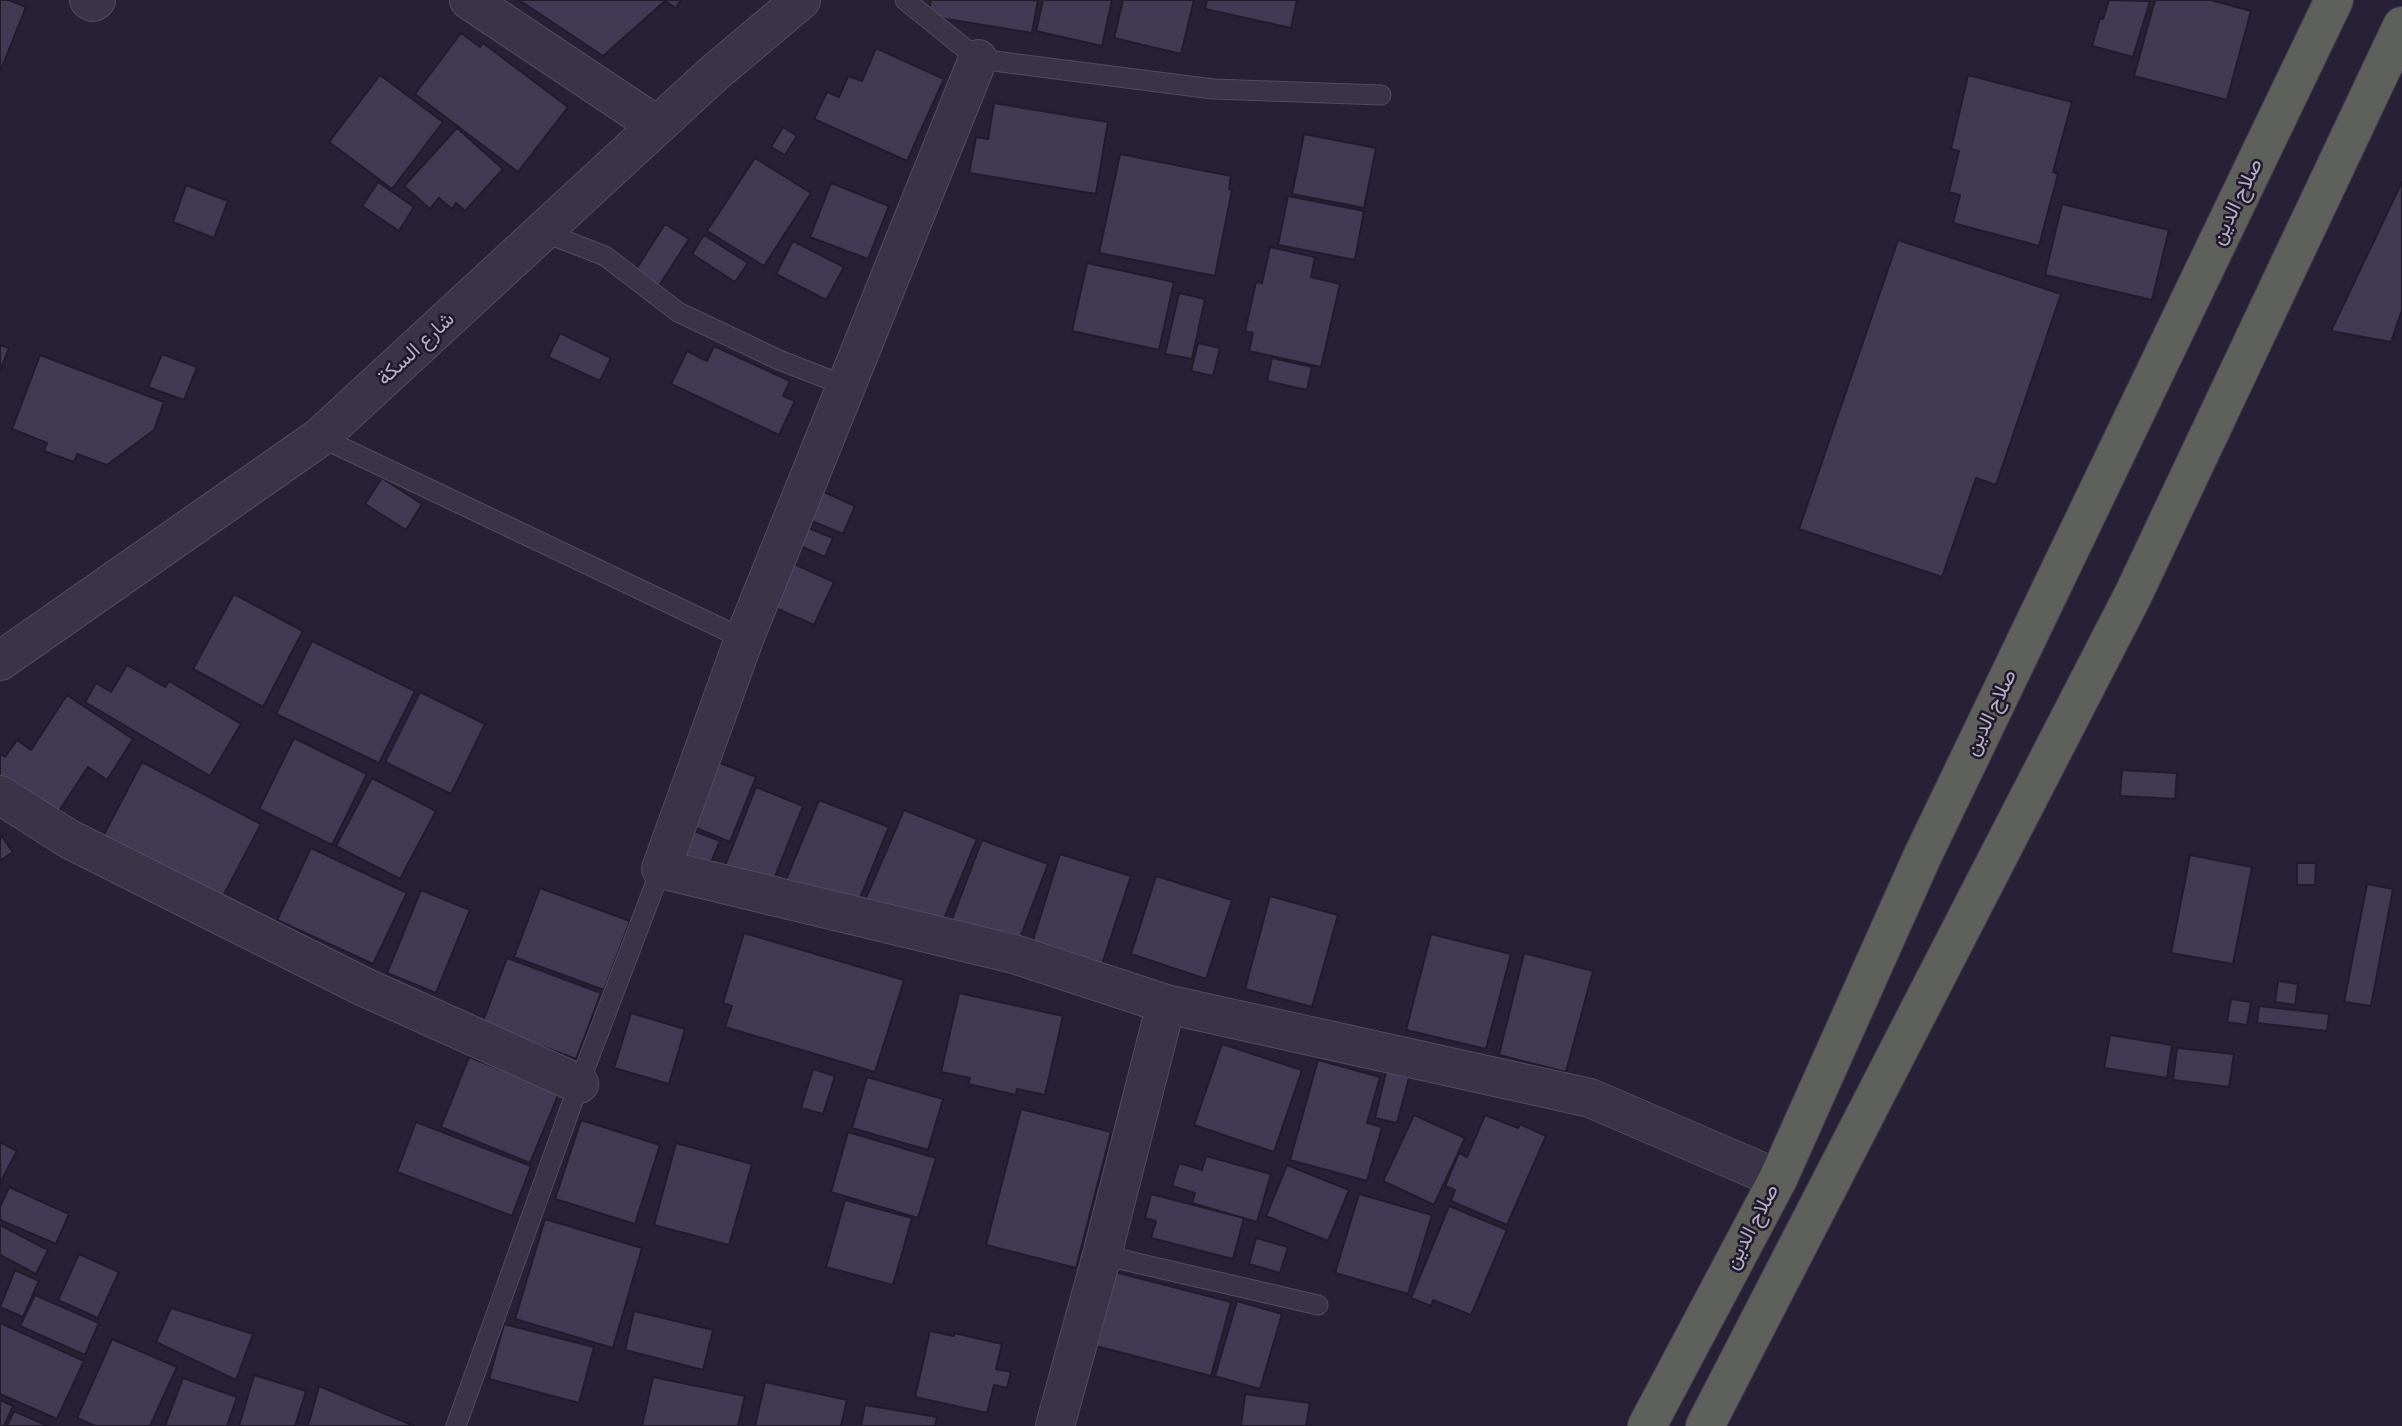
<!DOCTYPE html>
<html>
<head>
<meta charset="utf-8">
<style>
  body { margin:0 }
  canvas { display:block; background:#282037 }
</style>
</head>
<body>
<canvas width="2402" height="1426"></canvas>
<script>
const g = document.querySelector('canvas').getContext('2d');
g.lineJoin = 'round';
function fillPath(path, color) {
  g.fillStyle = color;
  g.fill(path, 'evenodd');
}
function shape(rows) {
  const path = new Path2D();
  for (const r of rows) {
    path.moveTo(r[0], r[1]);
    for (let i = 2; i < r.length; i += 2) path.lineTo(r[i], r[i + 1]);
  }
  return path;
}
function strokePath(path, color, width, dash) {
  g.strokeStyle = color;
  g.lineWidth = width;
  g.lineCap = dash ? 'butt' : 'round';
  g.setLineDash(dash || []);
  g.stroke(path);
}
function write(font, color, halo, rows, align = 'center') {
  g.font = font + ' Manrope,Vazirmatn,sans-serif';
  g.lineWidth = 5;
  g.setLineDash([]);
  g.textBaseline = 'middle';
  g.strokeStyle = halo;
  g.fillStyle = color;
  for (const [text, x, y, turn = 0] of rows) {
    g.save();
    g.translate(x, y);
    g.rotate((+turn || 0) * Math.PI / 180);
    g.textAlign = isNaN(turn) ? turn : align;
    if (halo) g.strokeText(text, 0, 0);
    g.fillText(text, 0, 0);
    g.restore();
  }
}
const building = shape([
  [0,0,9,0,26,7,0,72,0,0],
  [519,0,681,0,676,8,665,1,603,56,519,0],
  [931,0,1038,0,1032,33,928,16,931,0],
  [1043,0,1112,0,1102,46,1036,31,1043,0],
  [1123,0,1194,0,1181,54,1114,38,1123,0],
  [1207,0,1297,0,1291,28,1205,9,1207,0],
  [2109,0,2150,1,2133,57,2092,46,2100,18,2103,19,2109,0],
  [2155,0,2211,0,2251,11,2227,100,2134,76,2155,0],
  [461,33,480,47,483,43,568,107,518,172,415,94,461,33],
  [876,48,944,79,907,161,814,119,827,92,839,97,848,76,862,81,876,48],
  [380,75,443,122,392,189,329,142,380,75],
  [1968,75,2072,102,2053,172,2058,174,2039,246,1953,223,1960,195,1949,192,1959,151,1951,149,1968,75],
  [994,103,1108,122,1096,194,969,173,976,137,988,139,994,103],
  [783,127,797,136,785,155,771,147,783,127],
  [457,128,503,169,465,211,456,203,452,209,439,198,430,209,404,186,457,128],
  [1304,134,1376,148,1364,208,1292,194,1304,134],
  [1120,154,1231,176,1229,189,1232,190,1215,276,1099,253,1120,154],
  [755,158,811,193,764,266,707,231,755,158],
  [378,182,414,207,399,231,362,206,378,182],
  [2402,182,2402,310,2391,342,2331,331,2402,182],
  [831,183,889,206,868,259,810,237,831,183],
  [186,185,228,201,214,238,173,222,186,185],
  [1288,196,1364,211,1355,260,1278,245,1288,196],
  [2062,204,2169,230,2152,300,2045,275,2062,204],
  [665,224,689,239,657,289,633,274,665,224],
  [704,235,748,263,735,282,692,254,704,235],
  [1898,240,2061,294,1996,485,1976,478,1942,577,1799,529,1898,240],
  [793,241,844,267,826,300,776,274,793,241],
  [1270,247,1315,257,1311,277,1340,284,1321,367,1249,351,1253,333,1245,331,1256,282,1262,283,1270,247],
  [1087,263,1174,282,1159,350,1072,331,1087,263],
  [1179,293,1205,299,1192,359,1165,354,1179,293],
  [560,333,611,358,600,381,548,357,560,333],
  [1198,343,1220,348,1213,376,1191,371,1198,343],
  [0,345,9,348,0,371,0,345],
  [714,346,790,381,783,396,795,401,779,435,671,384,687,351,707,361,714,346],
  [162,354,197,367,184,400,148,387,162,354],
  [40,355,164,402,154,430,107,465,77,454,74,462,44,451,47,443,12,429,40,355],
  [1272,358,1312,367,1307,390,1267,381,1272,358],
  [382,478,422,504,406,530,365,504,382,478],
  [820,490,855,506,843,534,807,519,820,490],
  [806,527,833,538,825,557,798,545,806,527],
  [792,563,834,582,814,625,771,606,792,563],
  [234,594,303,631,263,707,193,669,234,594],
  [312,641,415,691,379,763,276,714,312,641],
  [127,665,165,687,169,681,241,724,210,776,85,702,96,683,111,692,127,665],
  [420,692,485,724,451,794,385,762,420,692],
  [67,695,133,739,107,780,88,767,53,820,0,785,0,754,5,757,17,740,31,750,67,695],
  [294,738,367,774,332,845,259,809,294,738],
  [715,761,756,777,730,842,689,825,715,761],
  [142,762,261,824,220,902,101,840,142,762],
  [2122,770,2177,773,2175,799,2120,796,2122,770],
  [372,778,436,811,400,879,336,846,372,778],
  [756,787,803,806,772,884,725,866,756,787],
  [819,800,889,827,855,910,785,882,819,800],
  [904,810,977,839,939,931,865,900,904,810],
  [689,829,720,841,706,874,676,861,689,829],
  [0,834,13,852,0,861,0,834],
  [982,840,1048,864,1017,946,951,922,982,840],
  [311,848,407,893,373,964,277,920,311,848],
  [1060,854,1131,876,1102,964,1032,943,1060,854],
  [2190,855,2252,867,2233,964,2171,953,2190,855],
  [2297,863,2316,863,2315,885,2297,885,2297,863],
  [1156,876,1232,900,1206,979,1131,954,1156,876],
  [2367,884,2393,889,2371,1006,2344,1002,2367,884],
  [540,888,630,921,604,990,514,957,540,888],
  [421,890,470,910,436,993,387,973,421,890],
  [1270,896,1338,915,1312,1007,1245,989,1270,896],
  [744,933,904,980,875,1072,725,1027,732,1006,723,1003,744,933],
  [1431,934,1511,954,1486,1049,1406,1030,1431,934],
  [1524,953,1593,971,1566,1072,1499,1055,1524,953],
  [507,958,601,993,576,1059,482,1024,507,958],
  [2278,981,2298,984,2295,1005,2275,1002,2278,981],
  [959,993,1063,1016,1045,1095,1017,1089,1016,1095,968,1084,970,1078,941,1072,959,993],
  [2231,999,2251,1002,2247,1025,2227,1022,2231,999],
  [2259,1006,2329,1014,2327,1031,2257,1023,2259,1006],
  [631,1013,685,1029,669,1084,614,1068,631,1013],
  [2110,1035,2172,1045,2167,1078,2104,1068,2110,1035],
  [1222,1044,1302,1070,1274,1152,1194,1125,1222,1044],
  [2177,1048,2234,1054,2229,1087,2173,1080,2177,1048],
  [469,1057,559,1093,530,1163,441,1127,469,1057],
  [1318,1060,1380,1077,1367,1123,1382,1127,1367,1181,1290,1160,1318,1060],
  [1387,1068,1410,1074,1397,1123,1375,1118,1387,1068],
  [813,1069,835,1076,823,1114,801,1108,813,1069],
  [867,1077,943,1099,928,1150,852,1128,867,1077],
  [1021,1109,1111,1132,1076,1268,986,1245,1021,1109],
  [1414,1115,1465,1138,1434,1205,1383,1181,1414,1115],
  [1485,1115,1518,1128,1520,1124,1546,1136,1507,1225,1451,1201,1455,1190,1445,1186,1459,1153,1467,1157,1485,1115],
  [581,1120,660,1145,635,1224,555,1199,581,1120],
  [416,1122,531,1166,512,1216,397,1172,416,1122],
  [848,1132,936,1158,918,1218,831,1192,848,1132],
  [0,1142,17,1151,0,1183,0,1142],
  [676,1143,752,1164,729,1245,654,1225,676,1143],
  [1206,1156,1271,1174,1257,1222,1192,1203,1195,1193,1172,1186,1179,1163,1202,1170,1206,1156],
  [1287,1165,1349,1190,1328,1241,1266,1216,1287,1165],
  [9,1187,69,1214,56,1244,0,1220,0,1207,9,1187],
  [1151,1194,1244,1218,1233,1259,1151,1238,1156,1221,1145,1218,1151,1194],
  [1359,1194,1432,1215,1408,1294,1335,1273,1359,1194],
  [845,1200,912,1218,893,1285,826,1267,845,1200],
  [1449,1206,1507,1230,1471,1315,1433,1300,1431,1306,1411,1298,1449,1206],
  [545,1219,642,1248,613,1348,515,1319,545,1219],
  [0,1225,48,1250,36,1274,0,1255,0,1225],
  [1256,1238,1288,1247,1280,1273,1249,1264,1256,1238],
  [79,1254,119,1272,98,1318,58,1300,79,1254],
  [15,1270,39,1281,23,1317,0,1307,15,1270],
  [1111,1271,1231,1302,1211,1376,1092,1345,1111,1271],
  [35,1295,99,1323,85,1355,20,1326,35,1295],
  [1237,1301,1282,1314,1260,1389,1215,1376,1237,1301],
  [171,1308,253,1334,236,1380,156,1342,171,1308],
  [634,1311,713,1330,703,1370,625,1350,634,1311],
  [0,1323,84,1361,57,1419,0,1394,0,1323],
  [504,1324,594,1347,579,1403,489,1379,504,1324],
  [930,1331,954,1336,954,1333,1002,1344,996,1369,1011,1372,1007,1388,994,1385,987,1413,915,1397,930,1331],
  [112,1339,177,1367,150,1426,95,1426,77,1418,112,1339],
  [254,1375,306,1391,295,1426,239,1426,254,1375],
  [653,1377,745,1396,738,1426,642,1426,653,1377],
  [183,1378,237,1397,227,1426,165,1426,183,1378],
  [765,1382,847,1400,841,1426,755,1426,765,1382],
  [319,1386,414,1426,308,1426,319,1386],
  [1245,1394,1310,1403,1306,1426,1241,1426,1245,1394],
  [0,1400,13,1406,4,1426,0,1426,0,1400],
  [865,1405,937,1417,935,1426,861,1426,865,1405],
  [14,1411,48,1426,7,1426,14,1411]
]);
fillPath(building, '#423955');
strokePath(building, '#221b2e', 2);
const service = shape([
  [905,0,978,59,1213,89,1381,95],
  [543,232,605,256,678,312,779,360,846,386],
  [320,437,744,639],
  [1102,1255,1318,1305],
  [456,1426,579,1084,661,869]
]);
const minor = shape([
  [89,0,93,2,96,0],
  [469,0,656,125],
  [978,59,744,639,661,869,1014,954,1166,1004,1590,1098,1778,1179],
  [0,795,69,839,362,986,579,1084],
  [1055,1426,1102,1255,1166,1004]
]);
const tertiary = shape([
  [0,661,320,437,712,75,801,0]
]);
const trunk = shape([
  [1647,1426,1778,1179,1922,857,2334,0],
  [1705,1426,2133,595,2402,26]
]);
strokePath(service, '#534b60', 21);
strokePath(minor, '#534b60', 40);
strokePath(tertiary, '#534b60', 40);
strokePath(trunk, '#433b4f', 40);
strokePath(service, '#3a3448', 19);
strokePath(minor, '#3a3448', 38);
strokePath(tertiary, '#3a3448', 38);
strokePath(trunk, '#5e605c', 38);
write('21px', '#b6aec5', '#20192c', [
  ["صلاح الدين",2237,202,-64],
  ["شارع السكة",416,349,-43],
  ["صلاح الدين",1991,713,-64],
  ["صلاح الدين",1752,1227,-62]
]);
</script>
</body>
</html>
